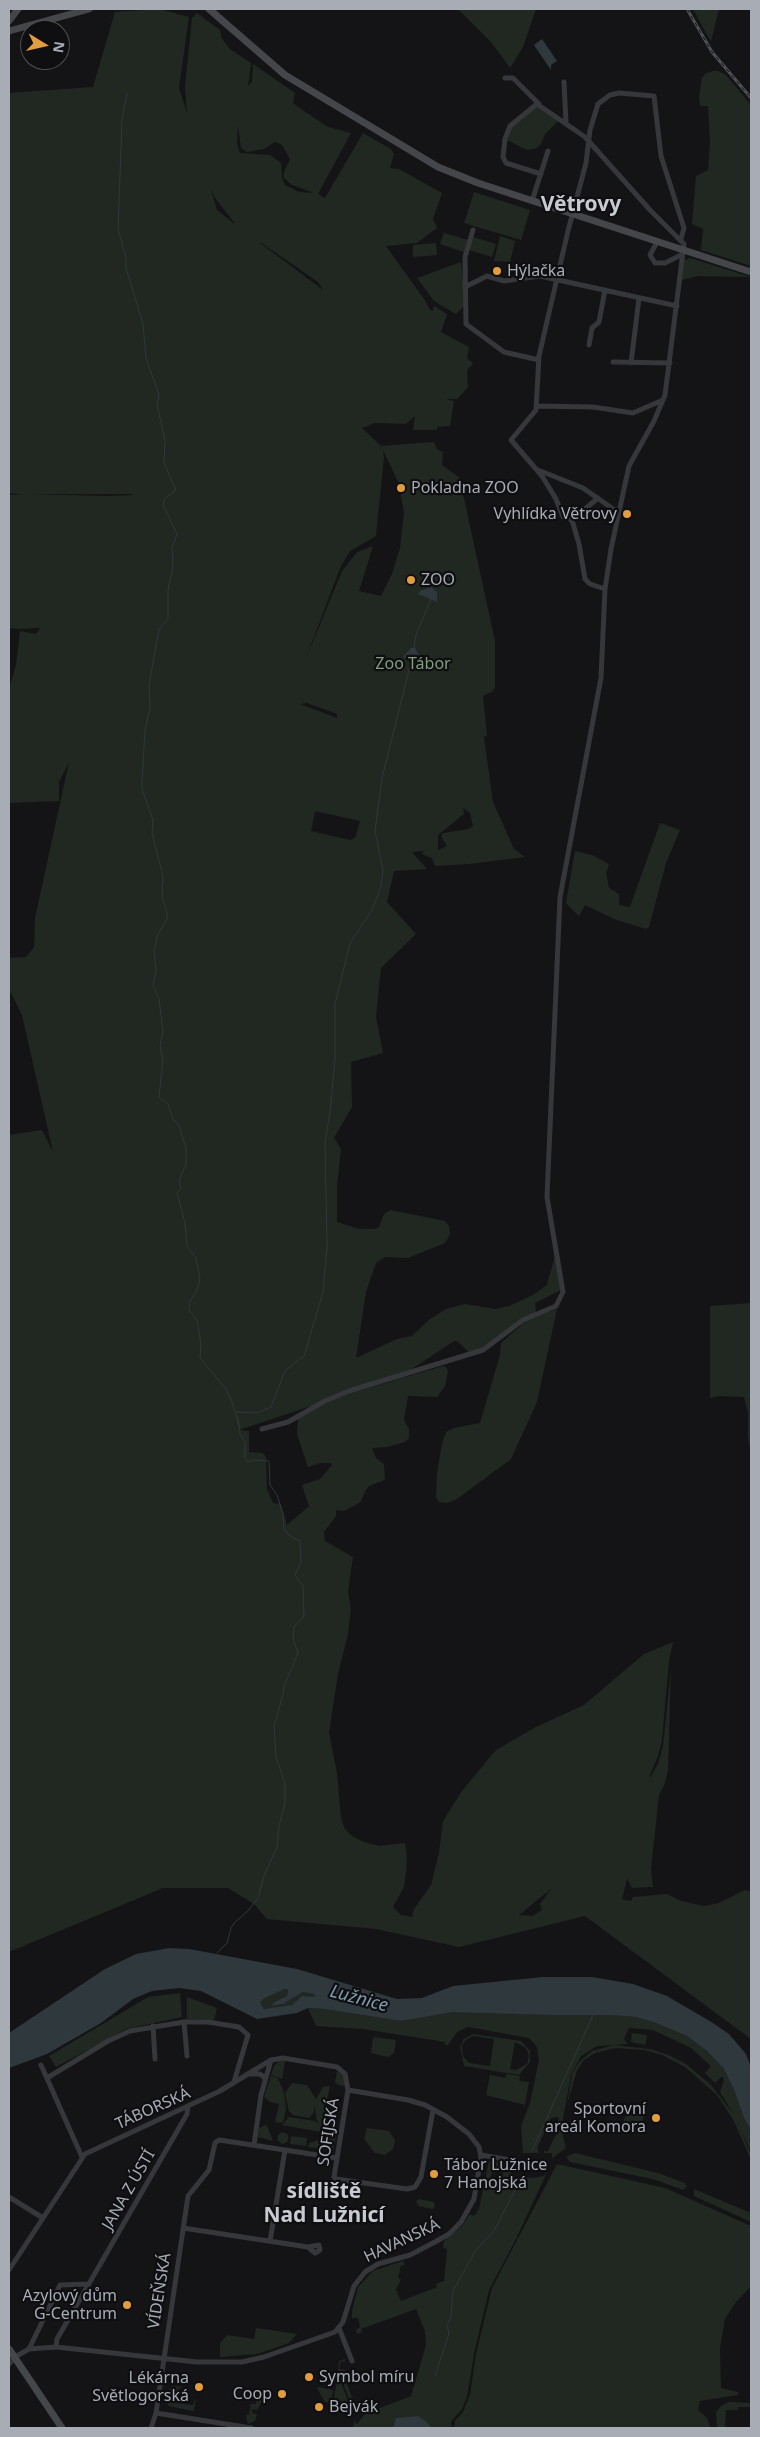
<!DOCTYPE html>
<html>
<head>
<meta charset="utf-8">
<style>
  body { margin:0 }
  #map { position:relative; width:760px; height:2437px; overflow:hidden; background:#141416; font-family:"Noto Sans",sans-serif }
  canvas { display:block }
  .frame { position:absolute; inset:0; border:10px solid #a7acb5; pointer-events:none }
  .north { position:absolute; left:20px; top:20px; width:50px; height:50px; box-sizing:border-box; background:#0f0f11; border:1px solid #4c4e53; border-radius:50%; rotate:99deg; font-size:14px; font-weight:700; line-height:20px; text-align:center; color:#a7acb5 }
  .north::after { content:''; display:block; margin:auto; width:18px; height:22px; background:#e29d3f; clip-path:polygon(50% 0,100% 100%,50% 72%,0 100%) }
</style>
</head>
<body>
<div id="map">
<canvas width="760" height="2437"></canvas>
<div class="frame"></div>
<div class="north">N</div>
</div>
<script>
const g = document.querySelector('canvas').getContext('2d');
g.lineJoin = 'round';
function fillPath(path, color) {
  g.fillStyle = color;
  g.fill(path, 'evenodd');
}
function shape(rows) {
  const path = new Path2D();
  for (const r of rows) {
    if (r.length === 3) {
      path.moveTo(r[0] + r[2], r[1]);
      path.arc(r[0], r[1], r[2], 0, 2 * Math.PI);
      continue;
    }
    path.moveTo(r[0], r[1]);
    for (let i = 2; i < r.length; i += 2) path.lineTo(r[i], r[i + 1]);
  }
  return path;
}
function strokePath(path, color, width, dash) {
  g.strokeStyle = color;
  g.lineWidth = width;
  g.lineCap = dash ? 'butt' : 'round';
  g.setLineDash(dash || []);
  g.stroke(path);
}
function write(font, color, halo, rows, align = 'center') {
  g.font = font + ' "Noto Sans",sans-serif';
  g.lineWidth = 4.5;
  g.setLineDash([]);
  g.textBaseline = 'middle';
  g.strokeStyle = halo;
  g.fillStyle = color;
  for (const [text, x, y, turn = 0] of rows) {
    g.save();
    g.translate(x, y);
    g.rotate((+turn || 0) * Math.PI / 180);
    g.textAlign = isNaN(turn) ? turn : align;
    if (halo) g.strokeText(text, 0, 0);
    g.fillText(text, 0, 0);
    g.restore();
  }
}
fillPath(shape([
  [159,9,189,17,179,88,187,113,185,87,192,18,197,13,220,30,222,39,230,49,251,63,248,86,252,82,253,64,295,93,293,103,298,107,328,127,351,133,318,194,325,198,363,133,391,149,394,154,390,168,399,169,442,193,433,219,437,228,417,243,386,246,424,299,430,310,433,311,434,306,447,314,441,332,469,347,467,358,473,363,467,371,468,387,457,399,446,399,454,401,450,426,438,427,436,430,413,430,415,416,406,424,375,423,362,428,381,446,434,442,437,449,443,452,442,465,460,478,456,485,462,489,495,641,495,687,493,691,483,696,487,736,481,737,484,737,493,802,514,849,525,857,469,864,435,866,432,858,422,854,424,851,412,852,427,869,394,871,387,902,416,934,381,968,376,1017,383,1053,351,1062,352,1107,334,1138,341,1149,337,1186,337,1222,359,1229,375,1229,379,1227,384,1214,390,1210,445,1221,449,1226,450,1234,445,1243,408,1258,385,1257,376,1263,366,1292,356,1358,397,1339,412,1336,430,1319,446,1309,465,1304,495,1309,509,1306,533,1295,547,1285,555,1256,561,1290,535,1303,536,1313,487,1347,471,1354,457,1341,454,1341,409,1371,355,1392,443,1366,446,1367,448,1371,445,1386,437,1397,408,1396,404,1420,409,1429,409,1438,405,1442,387,1447,372,1448,376,1458,384,1464,385,1480,369,1486,364,1493,361,1502,344,1511,336,1510,336,1516,324,1532,325,1541,353,1557,348,1592,351,1609,348,1634,338,1674,329,1733,337,1773,341,1818,345,1829,352,1836,364,1842,379,1846,405,1843,407,1858,406,1873,404,1887,393,1907,401,1915,412,1917,414,1909,431,1885,439,1853,443,1821,462,1791,496,1750,536,1727,584,1705,644,1654,673,1642,669,1661,662,1740,658,1756,650,1775,650,1778,658,1764,663,1746,671,1668,668,1770,665,1783,659,1795,651,1869,653,1887,632,1888,627,1879,622,1899,631,1901,633,1897,667,1894,681,1901,704,1906,719,1903,745,1890,751,1892,751,2039,585,1916,459,1947,376,1929,267,1919,254,1904,228,1888,163,1888,9,1952,9,1135,42,1130,53,1152,22,1015,9,989,9,958,26,957,34,947,35,918,69,762,59,782,59,801,9,803,9,689,16,665,20,631,36,634,40,628,19,629,9,628,9,495,22,495,9,493,9,93,93,87,115,12],
  [238,125,241,148,247,152,264,149,275,142,282,145,290,159,284,172,284,178,292,185,314,193,299,192,285,185,282,178,281,163,270,155,240,153,237,144],
  [211,189,215,198,236,225,217,210],
  [260,242,318,282,323,290,260,243],
  [383,450,399,484,404,513,400,548,392,574,381,596,359,591,373,546,357,552,342,571,304,663,341,566,350,551,376,536,384,457],
  [27,494,132,494,133,495,106,496],
  [307,703,337,714,337,718,300,704],
  [463,808,470,813,473,826,469,829,443,833,441,836,447,846,438,850,438,835,464,814],
  [315,811,360,821,355,838,350,840,311,831],
  [335,1398,298,1419,297,1434,308,1467,320,1463,331,1463,332,1465,320,1479,302,1485,309,1506,287,1525,281,1504,273,1503,267,1489,266,1457,263,1453,249,1452,249,1431,239,1430],
  [552,1888,540,1904,542,1910,532,1916,519,1915],
  [458,9,536,9,523,47,510,68,491,42],
  [693,9,719,9,711,41,707,35],
  [713,71,718,71,726,75,751,105,751,266,701,250,703,229,692,224,696,176,708,170,710,143,708,106,700,106,699,97,702,78,706,73],
  [535,104,560,119,545,134,541,144,537,148,527,150,505,139,507,131],
  [474,192,530,210,521,240,464,223],
  [444,233,468,240,464,252,440,244],
  [500,236,515,241,510,262,494,261],
  [473,237,496,244,492,257,469,250],
  [436,243,437,255,413,257,413,245],
  [690,258,751,277,698,276,682,280,683,261],
  [461,262,466,304,456,314,434,301,417,278],
  [660,823,680,830,666,863,649,927,646,929,614,919,585,905,579,916,566,903,575,851,592,855,609,864,606,873,609,888,619,894,619,905,630,907],
  [751,1303,751,1453,748,1438,748,1413,744,1397,720,1396,710,1398,710,1306],
  [557,1309,537,1402,511,1459,457,1499,447,1503,439,1502,436,1498,437,1473,442,1444,446,1432,454,1428,480,1423,500,1355,501,1343,528,1319],
  [285,1989,288,1990,287,1996,274,2002,273,2006,283,2004,303,1992,314,1994,315,1997,285,2007,264,2009,260,2002,265,1998],
  [180,1993,182,2017,126,2029,56,2067,49,2056,148,1997],
  [187,1997,217,2008,214,2020,187,2019],
  [308,2008,324,2009,401,2021,454,2012,490,2012,552,2015,594,2013,636,2017,656,2023,687,2036,707,2051,724,2069,734,2090,744,2118,751,2130,751,2152,740,2128,751,2155,751,2160,734,2121,717,2095,685,2067,662,2055,644,2050,615,2048,595,2053,584,2060,577,2070,567,2105,572,2074,579,2062,592,2051,614,2045,597,2046,581,2056,571,2075,561,2129,566,2148,552,2158,552,2153,544,2153,544,2151,548,2151,558,2130,555,2129,559,2118,557,2117,551,2118,538,2146,538,2153,523,2153,521,2126,530,2103,539,2060,537,2047,529,2038,468,2027,457,2032,448,2045,445,2045,445,2042,363,2029,316,2026],
  [629,2028,653,2030,691,2048,711,2066,705,2073,715,2083,722,2076,724,2080,720,2092,734,2115,711,2085,686,2064,669,2055,650,2049,614,2045,628,2044,624,2039],
  [632,2033,647,2035,645,2045,631,2042],
  [473,2034,521,2041,530,2051,530,2062,519,2075,464,2066,460,2047,464,2039],
  [473,2036,494,2039,490,2066,469,2063,463,2056,462,2045,466,2040],
  [515,2042,525,2047,529,2055,527,2064,516,2070,510,2069],
  [373,2037,396,2040,394,2053,388,2057,371,2053],
  [279,2061,285,2061,282,2079,271,2075,274,2066],
  [337,2071,343,2076,345,2086,338,2085,335,2082],
  [506,2074,520,2076,519,2081,529,2082,525,2105,486,2095,490,2075,505,2078],
  [271,2076,278,2078,284,2093,286,2108,283,2123,275,2122,279,2104,270,2102,264,2097],
  [292,2083,307,2085,316,2099,323,2087,330,2086,325,2109,323,2132,316,2118,315,2105,314,2112,309,2118,293,2115,289,2111,285,2093],
  [638,2111,644,2115,640,2128,641,2133,639,2134,623,2127,622,2123,627,2114],
  [289,2117,315,2121,320,2125,321,2132,282,2125],
  [266,2125,267,2126,273,2141,258,2137,259,2128],
  [367,2128,389,2131,395,2140,393,2149,385,2155,375,2153,364,2139],
  [283,2138,5.5],
  [336,2135,333,2151,332,2151,324,2139],
  [291,2136,307,2138,306,2146,290,2144],
  [323,2139,330,2150,308,2147,309,2143],
  [575,2153,658,2173,685,2183,687,2187,683,2190,653,2179,570,2162,566,2157],
  [489,2161,499,2162,498,2169,493,2170,490,2179,491,2182,498,2186,500,2186,502,2182,503,2169,512,2171,503,2191,512,2177,533,2178,544,2176,549,2168,516,2239,489,2290,474,2354,467,2397,462,2409,451,2422,451,2428,432,2428,428,2423,422,2420,394,2424,393,2428,353,2428,354,2421,357,2424,365,2414,411,2396,426,2345,425,2331,416,2309,361,2329,362,2332,357,2334,356,2330,360,2327,358,2318,352,2318,352,2311,358,2287,373,2271,403,2261,405,2265,401,2265,398,2278,401,2279,396,2290,401,2301,437,2287,436,2284,444,2281,447,2249,443,2248,444,2241,462,2226,470,2214,474,2216,479,2209],
  [557,2164,665,2188,751,2226,751,2286,736,2302,725,2319,720,2348,721,2388,738,2392,738,2395,700,2401,698,2410,707,2418,710,2427,708,2428,454,2428,455,2421,463,2412,470,2395,476,2354,492,2288],
  [694,2189,751,2213,751,2222,694,2196],
  [419,2199,434,2202,435,2206,433,2209,418,2206,416,2201],
  [256,2328,297,2334,289,2343,257,2354,220,2357,220,2343,227,2335,254,2339],
  [345,2359,345,2362,341,2361,339,2369,346,2370,345,2379,356,2407,362,2411,361,2412,352,2407,338,2369,339,2361],
  [338,2375,349,2403,348,2405,333,2402],
  [173,2386,184,2387,179,2388,177,2403,193,2405,196,2397,194,2411,168,2406,169,2389],
  [319,2387,333,2390,331,2402,325,2402,317,2388],
  [258,2388,263,2393,262,2401,257,2410,252,2409,252,2413,257,2414,255,2421,248,2424,246,2415,249,2415,251,2404,256,2404],
  [729,2402,751,2403,751,2407,738,2407,738,2410,726,2410,725,2428,717,2428,716,2412,721,2406]
]), '#212821');
fillPath(shape([
  [542,39,557,61,551,65,551,70,534,45],
  [431,587,437,592,437,602,418,594,420,591],
  [411,648,415,648,419,655,420,662,403,657],
  [169,1948,189,1949,297,1969,397,1999,422,1998,453,1986,543,1977,592,1977,633,1984,667,1996,713,2023,729,2034,746,2054,751,2067,751,2130,744,2118,734,2090,724,2069,707,2051,687,2036,656,2023,636,2017,611,2015,552,2015,454,2012,401,2021,324,2009,308,2008,297,2013,257,2019,201,1991,179,1988,152,1991,133,1999,101,2023,47,2054,9,2068,9,2033,105,1969,136,1954],
  [285,1989,288,1990,287,1996,274,2002,272,2006,283,2004,303,1992,314,1994,315,1997,302,1996,292,2005,264,2009,260,2002,265,1998],
  [418,2416,428,2423,432,2428,393,2428,396,2418]
]), '#2e383d');
strokePath(shape([
  [127,93,122,120,118,229,126,257,126,268,143,324,146,358,159,395,157,405,165,440,164,463,176,490,165,498,163,505,177,534,172,548,173,566,168,590,168,619,159,629,149,685,150,708,145,730,142,781,142,789,153,820,152,833,163,877,162,896,167,913,167,920,158,934,154,950,156,971,153,985,159,999,163,1031,160,1046,163,1059,159,1097,168,1104,173,1119,179,1126,186,1148,186,1164,179,1181,181,1188,177,1193,185,1223,187,1246,196,1258,200,1279,196,1292,190,1301,189,1310,197,1320,201,1344,200,1358,225,1388,232,1402,239,1424,240,1434,245,1442,245,1458,248,1462,255,1460,269,1461,270,1485,277,1495,283,1514,284,1530,290,1536,300,1541,301,1562,295,1575,303,1586,304,1616,294,1627,293,1639,298,1653,284,1686,283,1695,274,1726,276,1757,285,1784,285,1803,279,1826,277,1847,264,1876,258,1898,247,1912,235,1922,231,1928,227,1943,217,1953],
  [414,648,416,635,431,599],
  [236,1412,257,1413,271,1407,285,1371,304,1356,323,1292,327,1247,325,1142,330,1112,335,1059,335,1004,350,943,372,910,381,886,383,871,375,831,382,778,411,662],
  [237,1418,239,1427],
  [532,2151,594,2013],
  [435,2376,449,2334,447,2325,451,2317,453,2291,476,2250,494,2231,514,2192,523,2179]
]), '#2e383d', 1);
strokePath(shape([
  [505,78,513,78,539,104],
  [564,82,566,123],
  [532,201,548,151],
  [473,230,465,257,466,324,504,352,539,360],
  [657,242,650,255,655,263,665,263,681,255],
  [465,287,487,276,504,281,540,276,677,306],
  [589,345,592,328,599,322,605,290],
  [613,362,670,363],
  [631,363,639,298],
  [537,406,593,407,633,413,663,400],
  [538,470,583,488,619,513],
  [572,520,563,517,556,499,542,476,511,440,536,410,539,356,568,231,586,163,590,130,598,104,610,95,619,93,654,96,661,156,684,228,681,239],
  [572,520,579,544,585,579,590,584,605,589],
  [572,520,598,498],
  [262,1429,288,1422,325,1401,349,1391,483,1350,523,1320,556,1306,563,1292,547,1197,560,897,601,678,605,589,611,549,629,466,654,421,665,395,684,244,650,210,585,137,537,104,510,126,505,139,503,157,506,163,541,174],
  [184,2022,187,2056],
  [153,2026,155,2059],
  [41,2065,82,2157],
  [247,2074,260,2074,265,2078],
  [47,2078,108,2041,130,2031,184,2022,208,2022,239,2027,248,2035,234,2082],
  [254,2145,261,2095,271,2060],
  [481,2155,516,2161],
  [9,2197,43,2218],
  [183,2228,308,2247,315,2253,320,2250,319,2245,308,2247],
  [270,2241,285,2150],
  [9,2270,85,2154,220,2091,271,2060,283,2058,337,2067,345,2074,348,2090,334,2177,336,2179,407,2189,415,2187,421,2177,433,2110],
  [339,2328,352,2361],
  [56,2347,57,2339,187,2114,188,2107],
  [29,2349,60,2285,88,2284],
  [9,2364,15,2357,29,2349,56,2347,197,2362,242,2362,264,2357,335,2332,343,2322,354,2286,365,2272,378,2264,410,2255,435,2242,449,2234,461,2222,474,2199,481,2157,479,2147,469,2134,447,2117,425,2105,408,2100,348,2090],
  [156,2413,251,2428],
  [151,2428,156,2413,188,2196,209,2170,215,2143,219,2140,226,2141,337,2158]
]), '#35373a', 5);
strokePath(shape([
  [209,9,285,75,438,167,478,183,751,272],
  [9,21,18,9],
  [9,31,89,9],
  [9,2349,62,2428]
]), '#44464a', 7);
const rail = shape([
  [687,9,712,52,751,98]
]);
strokePath(rail, '#4e5155', 3);
strokePath(rail, '#0f0f11', 1, [4]);
for (const [x, y, r, color] of [
  [497,271,5,"#e29d3f"],
  [401,488,5,"#e29d3f"],
  [627,514,5,"#e29d3f"],
  [411,580,5,"#e29d3f"],
  [656,2118,5,"#e29d3f"],
  [434,2174,5,"#e29d3f"],
  [127,2305,5,"#e29d3f"],
  [309,2377,5,"#e29d3f"],
  [199,2387,5,"#e29d3f"],
  [282,2394,5,"#e29d3f"],
  [319,2407,5,"#e29d3f"]
]) {
  const dot = new Path2D();
  dot.arc(x, y, r, 0, 2 * Math.PI);
  g.fillStyle = color;
  g.fill(dot);
  strokePath(dot, '#0f0f11', 2);
}
write('16px', '#a7acb5', '#0f0f11', [
  ["Hýlačka",507,271],
  ["Pokladna ZOO",411,488],
  ["Vyhlídka Větrovy",617,514,"right"],
  ["ZOO",421,580],
  ["Sportovní",646,2109,"right"],
  ["areál Komora",646,2127,"right"],
  ["Tábor Lužnice",444,2165],
  ["7 Hanojská",444,2183],
  ["Azylový dům",117,2296,"right"],
  ["G-Centrum",117,2314,"right"],
  ["Symbol míru",319,2377],
  ["Lékárna",189,2378,"right"],
  ["Světlogorská",189,2396,"right"],
  ["Coop",272,2394,"right"],
  ["Bejvák",329,2407]
], 'left');
write('16px', '#809e7f', '#0f0f11', [
  ["Zoo Tábor",413,664]
]);
write('16px', '#a7acb5', '#0f0f11', [
  ["TÁBORSKÁ",153,2109,-24],
  ["SOFIJSKÁ",329,2132,-81],
  ["JANA Z ÚSTÍ",129,2190,-60],
  ["HAVANSKÁ",402,2241,-25],
  ["VÍDEŇSKÁ",160,2291,-81]
]);
write('italic 18px', '#809cad', '#0f0f11', [
  ["Lužnice",359,1999,15]
]);
write('bold 21px', '#c7cbd1', '#0f0f11', [
  ["Větrovy",581,205],
  ["sídliště",324,2192],
  ["Nad Lužnicí",324,2216]
]);
</script>
</body>
</html>
